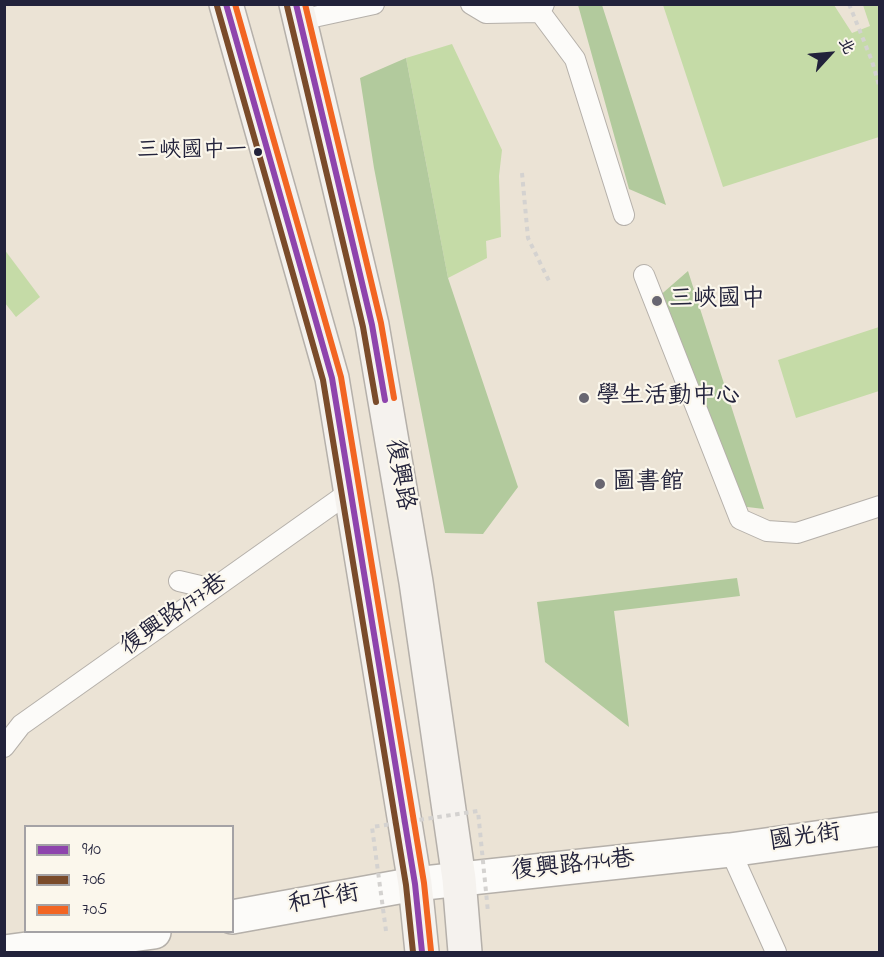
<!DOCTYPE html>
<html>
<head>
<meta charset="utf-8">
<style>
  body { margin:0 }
  #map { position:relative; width:884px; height:957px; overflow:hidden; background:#ebe3d5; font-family:"Indie Flower","LXGW WenKai TC",sans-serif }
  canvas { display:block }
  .frame { position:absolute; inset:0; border:6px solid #22223b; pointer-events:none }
  .legend { position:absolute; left:24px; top:825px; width:210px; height:108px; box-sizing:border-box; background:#fbf7ec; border:2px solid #a4a2a5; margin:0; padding:8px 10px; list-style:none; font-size:18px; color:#22223b }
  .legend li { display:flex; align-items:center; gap:12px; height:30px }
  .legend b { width:30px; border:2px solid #a4a2a5 }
  .north { position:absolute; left:800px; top:24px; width:60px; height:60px; -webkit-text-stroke:4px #fbf7ec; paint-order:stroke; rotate:64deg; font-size:16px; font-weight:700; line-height:24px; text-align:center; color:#22223b }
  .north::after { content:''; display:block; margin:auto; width:21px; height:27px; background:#22223b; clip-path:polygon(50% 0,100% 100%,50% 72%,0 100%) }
</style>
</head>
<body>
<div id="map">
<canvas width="884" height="957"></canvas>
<div class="frame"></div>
<ul class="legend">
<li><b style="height:8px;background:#8e44ad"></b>910</li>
<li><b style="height:8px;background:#7a4b2a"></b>706</li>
<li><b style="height:8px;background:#f26522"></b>705</li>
</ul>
<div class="north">北</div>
</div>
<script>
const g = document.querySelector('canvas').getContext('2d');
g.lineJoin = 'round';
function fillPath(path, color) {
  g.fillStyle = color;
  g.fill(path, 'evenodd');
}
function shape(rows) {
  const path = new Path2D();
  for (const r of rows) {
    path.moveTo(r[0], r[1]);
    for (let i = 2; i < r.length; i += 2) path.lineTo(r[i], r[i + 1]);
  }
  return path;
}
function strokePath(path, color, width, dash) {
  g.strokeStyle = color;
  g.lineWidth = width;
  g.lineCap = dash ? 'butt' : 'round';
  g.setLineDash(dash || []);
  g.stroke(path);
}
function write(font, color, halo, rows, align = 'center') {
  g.font = font + ' "Indie Flower","LXGW WenKai TC",sans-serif';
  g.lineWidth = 4.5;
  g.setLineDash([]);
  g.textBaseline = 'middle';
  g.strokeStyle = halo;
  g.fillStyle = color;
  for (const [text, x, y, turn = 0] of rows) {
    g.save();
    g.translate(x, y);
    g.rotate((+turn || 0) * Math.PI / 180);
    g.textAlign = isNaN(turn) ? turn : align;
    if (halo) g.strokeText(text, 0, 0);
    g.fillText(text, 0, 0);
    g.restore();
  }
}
fillPath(shape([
  [663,5,834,5,852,33,870,26,863,5,879,5,879,137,723,187],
  [452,44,502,150,499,176,501,237,486,241,487,258,448,278,406,58],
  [4,249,40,297,16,317,5,303],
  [879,327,879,391,796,418,778,360]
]), '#c5dba7');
fillPath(shape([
  [578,5,602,5,666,205,629,189],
  [406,58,448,278,518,487,483,534,445,533,374,168,360,78],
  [688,271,764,509,731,505,657,298],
  [737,578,740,596,614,611,629,727,545,662,537,602]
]), '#b2ca9d');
const lane = shape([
  [471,4,486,13,540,12,544,4],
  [540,12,575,59,624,215],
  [300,20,374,4],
  [644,275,740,519,767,531,797,533,880,506],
  [179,581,213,589],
  [4,747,21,725,351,491],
  [730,850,776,952]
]);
const street = shape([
  [232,917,415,884,730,850,880,829],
  [4,952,154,932]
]);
const secondary = shape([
  [226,4,332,378,415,884,422,952],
  [296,4,372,325,416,582,459,879,465,952]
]);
strokePath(lane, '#b5b0aa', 22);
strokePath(street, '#b5b0aa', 36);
strokePath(secondary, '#b5b0aa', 36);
strokePath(shape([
  [849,4,872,61,880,89],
  [522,173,528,238,549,281]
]), '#d4d2d0', 4, [4.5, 4.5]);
strokePath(lane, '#fcfbf9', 20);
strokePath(street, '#fcfbf9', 33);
strokePath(secondary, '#f5f2ee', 33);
strokePath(shape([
  [386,931,372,827,478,811,488,912]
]), '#d4d2d0', 4, [4.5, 4.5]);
strokePath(shape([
  [226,4,332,378,415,884,422,952],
  [296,4,372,325,385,400]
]), '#8e44ad', 6);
strokePath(shape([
  [217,6,323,380,406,885,413,952],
  [287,6,363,327,376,402]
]), '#7a4b2a', 6);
strokePath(shape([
  [235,4,341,377,424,883,431,951],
  [305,4,381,323,394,398]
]), '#f26522', 6);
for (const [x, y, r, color] of [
  [258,152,5,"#22223b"],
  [657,301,6,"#686671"],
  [584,398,6,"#686671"],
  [600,484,6,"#686671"]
]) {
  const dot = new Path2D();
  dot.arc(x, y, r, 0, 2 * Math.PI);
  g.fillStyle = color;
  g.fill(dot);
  strokePath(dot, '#fbf7ec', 2);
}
write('22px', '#22223b', '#fbf7ec', [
  ["三峽國中一",247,152]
], 'right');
write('24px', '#22223b', '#fbf7ec', [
  ["三峽國中",669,301],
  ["學生活動中心",596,398],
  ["圖書館",612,484]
], 'left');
write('24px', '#22223b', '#fbf7ec', [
  ["復興路",398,475,80],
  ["復興路177巷",175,616,-35],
  ["國光街",805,839,-8],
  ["復興路174巷",573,867,-6],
  ["和平街",324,901,-10]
]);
</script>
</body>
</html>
